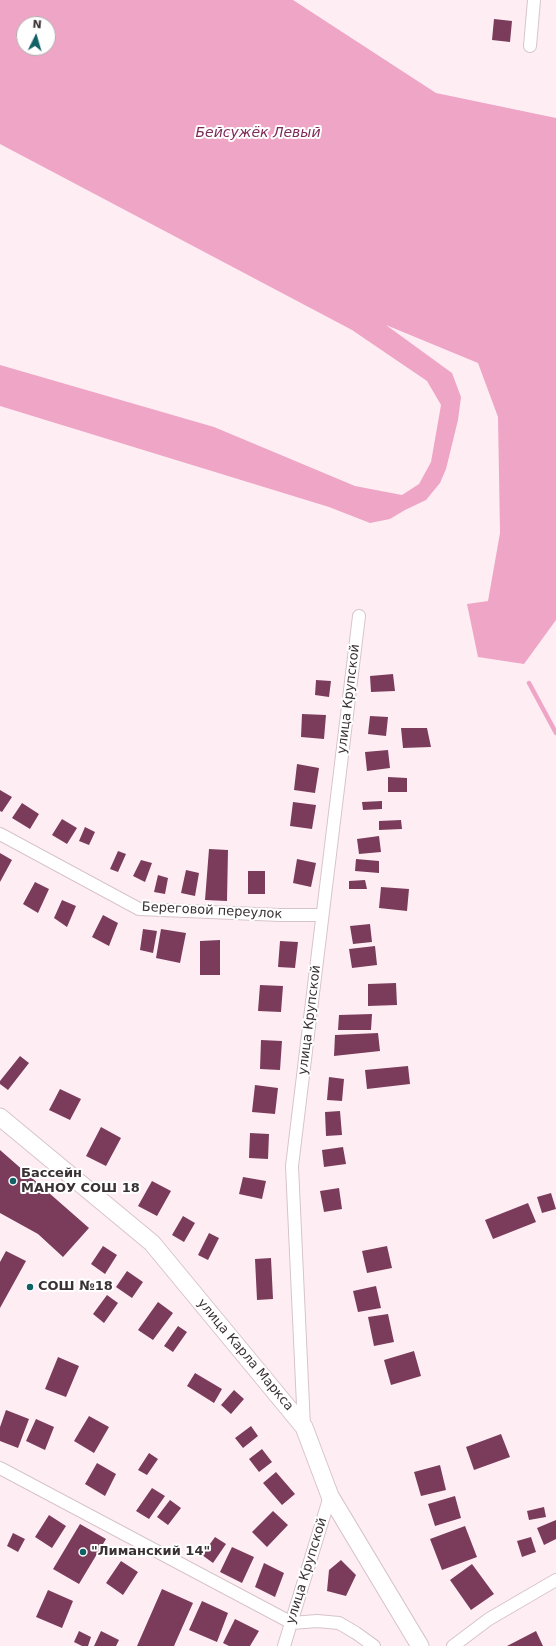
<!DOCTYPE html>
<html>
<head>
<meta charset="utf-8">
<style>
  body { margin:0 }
  #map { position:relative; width:556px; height:1646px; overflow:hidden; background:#feeef4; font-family:"DejaVu Sans",sans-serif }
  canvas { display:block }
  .north { position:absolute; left:16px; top:16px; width:40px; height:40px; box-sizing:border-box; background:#fff; border:1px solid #b0adae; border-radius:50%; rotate:5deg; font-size:11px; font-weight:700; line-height:16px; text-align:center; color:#393134 }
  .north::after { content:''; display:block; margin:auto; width:14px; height:18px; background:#106166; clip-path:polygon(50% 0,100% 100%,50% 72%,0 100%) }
</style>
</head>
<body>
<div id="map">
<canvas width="556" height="1646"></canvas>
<div class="north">N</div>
</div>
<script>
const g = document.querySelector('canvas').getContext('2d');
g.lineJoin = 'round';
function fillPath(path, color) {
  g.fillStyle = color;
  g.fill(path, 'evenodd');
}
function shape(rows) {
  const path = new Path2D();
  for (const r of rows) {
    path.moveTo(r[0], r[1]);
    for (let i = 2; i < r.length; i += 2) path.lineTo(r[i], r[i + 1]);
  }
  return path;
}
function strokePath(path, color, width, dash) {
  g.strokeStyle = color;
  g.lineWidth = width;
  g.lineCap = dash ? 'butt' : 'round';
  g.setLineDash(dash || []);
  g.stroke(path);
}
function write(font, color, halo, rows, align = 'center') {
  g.font = font + ' "DejaVu Sans",sans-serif';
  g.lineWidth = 4;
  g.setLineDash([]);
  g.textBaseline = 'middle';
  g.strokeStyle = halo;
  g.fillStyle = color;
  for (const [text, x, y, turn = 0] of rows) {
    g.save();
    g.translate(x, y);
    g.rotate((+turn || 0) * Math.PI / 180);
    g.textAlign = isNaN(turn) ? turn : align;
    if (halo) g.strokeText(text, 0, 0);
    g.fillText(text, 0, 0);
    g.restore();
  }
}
fillPath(shape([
  [0,0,293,0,436,93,556,118,556,620,524,664,478,657,467,604,488,601,500,533,498,417,478,363,386,325,452,373,461,397,458,420,446,469,440,483,426,500,405,510,390,519,370,523,329,507,0,406,0,365,214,427,355,486,402,495,419,484,431,462,441,405,427,381,352,330,0,144],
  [24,24,48,24,48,48,24,48]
]), '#efa5c6');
strokePath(shape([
  [529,683,556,733]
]), '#efa5c6', 4.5);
fillPath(shape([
  [494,19,512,21,510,42,492,40],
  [393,674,395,691,371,692,370,676],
  [316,680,331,681,329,697,315,695],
  [302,714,326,715,324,739,301,737],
  [370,716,388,717,386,736,368,734],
  [401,728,427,728,431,747,403,748],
  [388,750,390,768,367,771,365,752],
  [297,764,319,768,315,793,294,790],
  [388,777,407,778,407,792,388,792],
  [0,790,12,797,2,812,0,811],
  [382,801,382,809,363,810,362,802],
  [293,802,316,805,312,829,290,826],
  [22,803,39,814,30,829,12,818],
  [62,819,77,828,67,844,52,835],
  [401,820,402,829,379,830,379,821],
  [85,827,95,832,89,845,79,841],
  [379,836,381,852,359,854,357,839],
  [209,849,228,850,227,901,205,900],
  [118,851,126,854,118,872,110,869],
  [0,853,12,860,0,882],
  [297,859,316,863,311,887,293,883],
  [356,859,379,861,379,873,355,871],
  [141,860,152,863,145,882,133,876],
  [186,870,199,873,195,896,181,893],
  [248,871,265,871,265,894,248,894],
  [158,875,168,878,165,894,154,892],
  [365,880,367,889,349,889,349,881],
  [35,882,49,889,38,913,23,904],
  [381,887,409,889,407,911,379,908],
  [62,900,76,906,67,927,54,918],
  [103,915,118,923,109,946,92,937],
  [370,924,372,942,353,944,350,926],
  [143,929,157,931,153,953,140,950],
  [161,929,186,933,180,963,156,958],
  [220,940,220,975,200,975,200,941],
  [280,941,298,942,295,968,278,967],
  [375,946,377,965,352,968,349,949],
  [396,983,397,1005,368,1006,368,984],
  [260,985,283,986,281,1012,258,1011],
  [372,1014,371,1030,338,1030,339,1015],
  [378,1033,380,1051,334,1056,335,1035],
  [261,1040,282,1041,280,1070,260,1069],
  [20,1056,29,1063,8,1090,0,1084,0,1081],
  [408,1066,410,1084,367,1089,365,1070],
  [329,1077,344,1079,342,1101,327,1100],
  [255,1085,278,1088,275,1114,252,1112],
  [60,1089,81,1099,70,1120,49,1110],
  [340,1111,342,1135,326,1136,325,1112],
  [101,1127,121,1138,106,1166,86,1156],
  [250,1133,269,1134,268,1159,249,1158],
  [343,1147,346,1164,324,1167,322,1150],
  [0,1150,89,1228,63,1257,38,1234,0,1213],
  [243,1177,266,1181,262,1199,239,1194],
  [152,1181,171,1191,157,1216,138,1206],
  [339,1188,342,1209,324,1212,320,1191],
  [551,1193,556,1209,542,1213,537,1197],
  [528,1203,536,1222,493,1239,485,1220],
  [183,1216,195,1223,184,1242,172,1235],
  [209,1233,219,1238,208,1260,198,1255],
  [103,1246,117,1255,105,1274,91,1264],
  [387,1246,392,1268,367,1273,362,1251],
  [6,1251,26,1261,0,1308,0,1262],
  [271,1258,273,1299,257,1300,255,1259],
  [127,1271,143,1282,132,1298,116,1287],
  [376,1286,381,1308,358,1312,353,1291],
  [107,1295,118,1303,104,1323,93,1314],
  [158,1302,173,1313,153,1340,138,1330],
  [388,1314,394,1342,374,1346,368,1317],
  [178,1326,187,1332,173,1352,164,1346],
  [414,1351,421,1376,391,1385,384,1360],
  [58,1357,79,1366,66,1397,45,1389],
  [195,1373,222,1389,214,1403,187,1386],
  [234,1390,244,1399,231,1414,221,1405],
  [6,1410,29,1419,18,1448,0,1441,0,1427],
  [89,1416,109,1427,94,1453,74,1441],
  [36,1419,54,1427,45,1450,26,1441],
  [251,1426,258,1436,243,1448,235,1438],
  [501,1434,510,1457,474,1470,466,1447],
  [262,1449,272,1462,259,1472,249,1459],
  [149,1453,158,1459,147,1475,138,1470],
  [97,1463,116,1474,105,1496,85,1484],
  [440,1465,446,1490,421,1496,414,1472],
  [276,1472,295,1494,282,1505,263,1483],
  [152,1488,165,1496,149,1519,136,1511],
  [455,1496,461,1518,435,1526,428,1504],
  [170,1500,181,1508,168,1525,157,1517],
  [544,1507,546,1517,529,1520,527,1511],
  [273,1511,288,1525,267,1547,252,1532],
  [49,1515,66,1526,52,1548,35,1537],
  [556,1520,556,1539,544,1545,537,1528],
  [80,1524,106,1539,79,1584,53,1569],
  [465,1526,477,1557,442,1570,430,1539],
  [13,1533,25,1539,18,1552,7,1546],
  [215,1537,226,1544,213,1563,202,1555],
  [531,1537,536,1552,522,1557,517,1541],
  [232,1547,254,1557,242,1583,220,1572],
  [341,1560,356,1575,346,1596,327,1591,329,1570],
  [121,1561,138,1572,123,1595,106,1583],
  [264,1563,284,1573,275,1597,255,1587],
  [472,1564,494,1594,471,1610,450,1580],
  [162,1589,193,1603,174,1646,137,1646],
  [48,1590,73,1601,62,1628,36,1617],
  [202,1601,228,1613,217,1642,189,1630],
  [235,1619,259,1631,250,1646,229,1646,223,1643],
  [79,1631,91,1637,88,1646,82,1646,74,1642],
  [101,1631,119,1640,116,1646,94,1646],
  [536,1631,543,1646,507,1646]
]), '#7b3c5b');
const street = shape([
  [530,46,534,0],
  [0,834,139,909,280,915,322,915],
  [304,1427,292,1166,359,616],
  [0,1468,292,1623,317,1621,339,1623,356,1633,374,1646],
  [284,1646,330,1496],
  [453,1646,489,1619,556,1580]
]);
const secondary = shape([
  [0,1117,152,1243,304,1427,330,1496,420,1646]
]);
strokePath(street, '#d7c4cb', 14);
strokePath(secondary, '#d7c4cb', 19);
strokePath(street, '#fff', 12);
strokePath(secondary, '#fff', 17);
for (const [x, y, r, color] of [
  [13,1181,4,"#106166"],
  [30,1287,4,"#106166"],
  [83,1552,4,"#106166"]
]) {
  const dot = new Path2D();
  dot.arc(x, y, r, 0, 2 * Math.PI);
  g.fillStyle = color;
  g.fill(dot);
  strokePath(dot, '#fff', 1.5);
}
write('13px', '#393134', '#fff', [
  ["улица Крупской",349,699,-83],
  ["Береговой переулок",212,911,3],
  ["улица Крупской",310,1020,-83],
  ["улица Карла Маркса",245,1355,50],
  ["улица Крупской",307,1571,-73]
]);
write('bold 13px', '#393134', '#fff', [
  ["Бассейн",21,1174],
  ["МАНОУ СОШ 18",21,1189],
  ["СОШ №18",38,1287],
  ["\"Лиманский 14\"",91,1552]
], 'left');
write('italic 14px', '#7e2a56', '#fff', [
  ["Бейсужёк Левый",258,133]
]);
</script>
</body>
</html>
